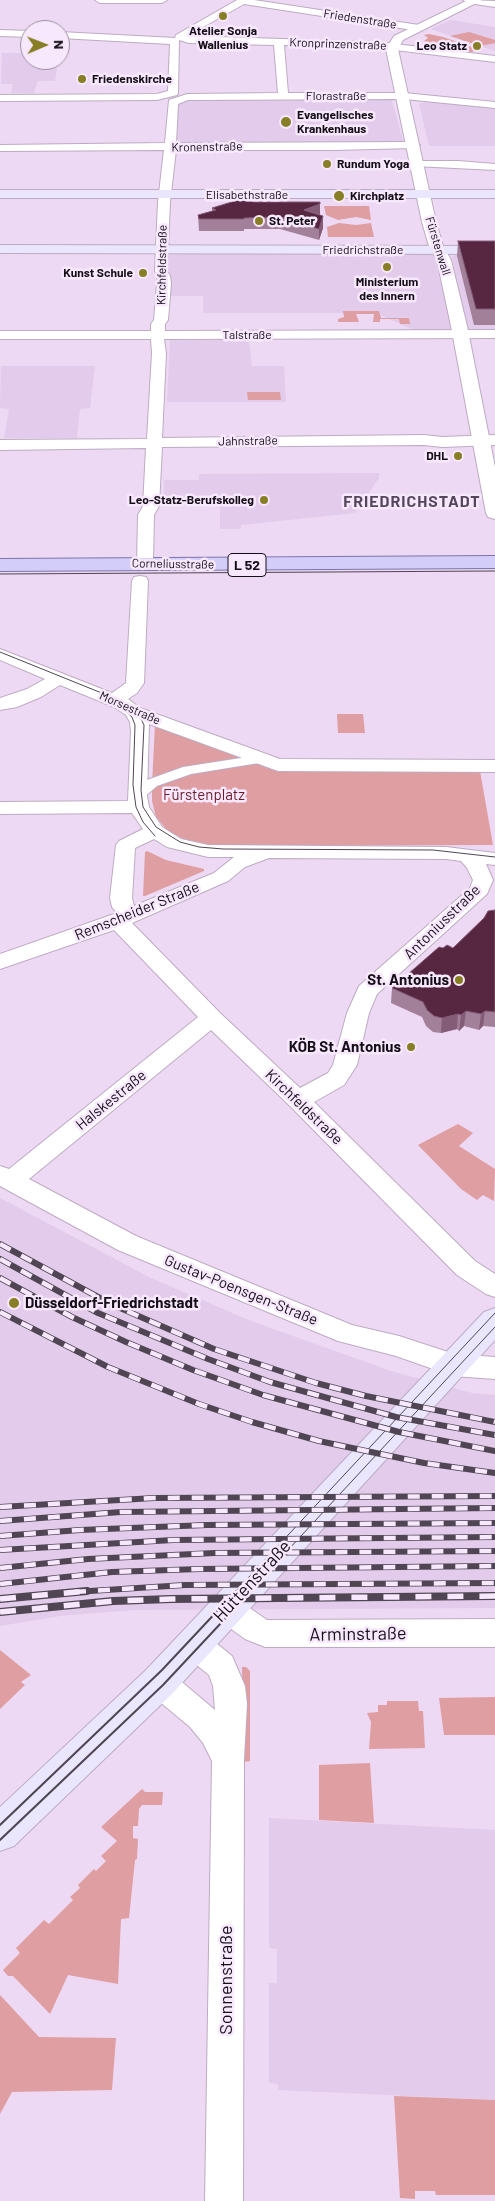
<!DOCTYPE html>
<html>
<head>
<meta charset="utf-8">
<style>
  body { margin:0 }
  #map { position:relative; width:495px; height:2201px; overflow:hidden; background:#edd9f3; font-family:Barlow,sans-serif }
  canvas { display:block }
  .north { position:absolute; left:20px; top:20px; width:50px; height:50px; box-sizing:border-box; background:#f8e8fd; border:1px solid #9d91a1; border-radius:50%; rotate:89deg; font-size:14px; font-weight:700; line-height:20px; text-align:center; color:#140e16 }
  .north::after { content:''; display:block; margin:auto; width:18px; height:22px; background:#877e25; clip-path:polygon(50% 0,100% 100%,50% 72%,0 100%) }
</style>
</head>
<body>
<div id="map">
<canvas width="495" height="2201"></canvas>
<div class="north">N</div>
</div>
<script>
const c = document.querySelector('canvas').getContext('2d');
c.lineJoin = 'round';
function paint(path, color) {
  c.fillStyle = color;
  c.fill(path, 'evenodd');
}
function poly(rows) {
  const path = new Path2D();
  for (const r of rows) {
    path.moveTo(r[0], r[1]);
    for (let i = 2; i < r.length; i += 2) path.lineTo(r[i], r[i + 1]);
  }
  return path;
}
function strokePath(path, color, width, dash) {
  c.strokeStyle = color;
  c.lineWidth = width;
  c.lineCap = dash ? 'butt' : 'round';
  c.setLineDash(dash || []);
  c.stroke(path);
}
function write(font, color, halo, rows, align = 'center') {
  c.font = font + ' Barlow,sans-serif';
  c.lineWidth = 5;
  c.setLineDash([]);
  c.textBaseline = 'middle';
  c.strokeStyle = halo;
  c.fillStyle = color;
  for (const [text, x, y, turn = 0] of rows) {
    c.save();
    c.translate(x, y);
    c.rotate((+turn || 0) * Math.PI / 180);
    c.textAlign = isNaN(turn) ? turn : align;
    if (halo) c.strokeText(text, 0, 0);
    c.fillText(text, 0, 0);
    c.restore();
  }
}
const built = poly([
  [451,20,495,27,495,51,431,29],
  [2,53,30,53,30,60,51,60,48,67,57,68,55,81,38,81,34,93,11,93,13,84,1,84],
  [391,97,404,144,172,143,177,101,184,99],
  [426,102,495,108,495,146,429,146,419,104],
  [171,252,428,252,434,254,452,330,420,333,376,313,203,313,203,296,165,296,167,254],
  [461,253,495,253,495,331,466,329,452,256],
  [170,340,249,340,252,366,284,366,286,402,167,402],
  [1,366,95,366,90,408,80,409,77,438,4,438,9,409,0,408],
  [379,473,379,478,355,513,241,525,241,529,220,529,220,501,163,502,164,480,199,480,199,474],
  [0,1198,151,1278,251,1321,391,1371,472,1393,495,1395,495,1608,135,1610,60,1616,0,1626],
  [269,1818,495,1830,495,2100,278,2090,278,2084,269,2083,269,1983,277,1983,277,1949,269,1948]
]);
const green = poly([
  [469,32,495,40,495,43,480,46,450,36],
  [429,34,443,37,478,49,472,52,431,48,432,45,424,41,428,38,424,35],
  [324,206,369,206,371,220,356,217,338,220,326,215],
  [339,223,356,225,371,223,374,237,328,237,327,227],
  [343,311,379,311,381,318,409,318,410,324,400,324,399,319,380,319,380,322,373,322,374,314,356,314,359,322,338,322,338,319,344,317],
  [247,392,280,392,281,400,248,400],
  [337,714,363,714,365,733,338,733],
  [155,724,281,772,480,771,493,845,228,846,207,845,185,840,167,830,156,817,152,801,152,785],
  [147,851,166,860,204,869,204,871,145,896,143,896,145,852],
  [458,1124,473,1133,459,1146,495,1169,494,1201,483,1195,477,1200,461,1189,418,1145],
  [0,1650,31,1675,21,1682,25,1685,0,1709],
  [242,1667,246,1667,250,1671,250,1761,244,1762],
  [495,1697,495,1735,444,1735,439,1698],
  [387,1701,418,1701,419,1711,423,1711,425,1748,369,1749,371,1722,367,1713,378,1712,378,1705,387,1705],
  [370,1763,374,1823,319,1820,319,1765],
  [142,1789,145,1792,163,1792,162,1805,142,1805,139,1809,138,1826,133,1826,133,1838,138,1839,137,1859,135,1860,129,1918,121,1919,118,1984,68,1975,50,2014,13,1976,8,1976,3,1970,20,1953,16,1948,44,1920,49,1924,73,1900,70,1897,80,1888,78,1885,94,1869,96,1871,106,1861,101,1856,117,1841,101,1827],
  [0,1995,39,2037,116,2038,112,2090,12,2092,0,2114],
  [394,2096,495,2100,495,2195,436,2195,435,2191,415,2191,415,2199,400,2198]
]);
const pedestrian = poly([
  [260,755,267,759,265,762,191,774,157,786,142,799,132,799,130,796,147,780,183,767,260,755]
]);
const minor = poly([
  [95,0,167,0,162,3,100,3,95,0],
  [237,0,254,0,419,25,424,28,419,31,244,4,187,36,378,42,495,56,495,62,378,48,284,45,288,93,404,93,495,102,495,108,404,99,188,100,178,104,176,143,414,142,420,145,414,148,334,150,176,150,170,202,167,271,170,276,171,283,168,320,165,324,165,331,495,330,495,338,164,339,166,353,162,438,424,435,442,437,495,435,495,445,442,447,424,445,162,447,159,506,154,515,153,563,151,567,145,568,139,567,137,563,138,515,143,506,146,448,0,450,0,440,147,439,152,353,151,339,0,339,0,331,151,331,151,324,154,320,157,283,158,276,155,271,158,202,164,150,0,151,0,145,165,143,169,100,187,94,278,93,274,45,189,43,179,40,178,93,177,95,157,100,0,101,0,95,157,94,168,91,170,44,60,38,60,32,175,38,176,35,237,0],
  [463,0,495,1,495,7,468,3,463,0],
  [0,30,30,31,30,37,0,36,0,30],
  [418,161,458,161,495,164,495,170,414,166,412,164,414,162,418,161],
  [140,576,146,577,148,581,144,683,137,693,128,699,140,708,280,759,495,760,495,772,278,771,149,724,147,796,149,807,162,827,181,839,208,845,446,847,495,853,495,865,486,864,493,880,487,894,377,994,369,1013,357,1065,344,1085,314,1102,475,1261,495,1274,495,1297,486,1294,457,1275,290,1106,211,1030,29,1179,136,1236,352,1325,399,1336,454,1354,495,1357,495,1379,453,1376,396,1356,338,1341,118,1250,0,1186,0,1166,9,1169,198,1017,114,930,0,969,0,954,117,913,112,907,110,898,116,845,119,841,143,829,132,813,0,814,0,802,128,801,131,731,130,722,126,715,114,707,60,685,41,697,17,707,0,710,0,698,27,689,45,679,0,660,0,649,112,693,126,683,132,581,134,577,140,576],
  [154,839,167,847,208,857,234,857,214,873,134,906,132,898,135,848,154,839],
  [269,858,446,859,461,861,467,868,473,880,470,888,359,986,347,1013,333,1065,328,1073,300,1088,220,1013,132,923,228,881,245,867,269,858],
  [227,1596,238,1600,267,1620,495,1619,495,1647,265,1647,245,1639,216,1618,212,1609,216,1600,227,1596],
  [194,1630,205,1634,232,1656,245,1686,247,1704,244,1759,243,2201,205,2201,212,1761,203,1743,190,1727,148,1692,143,1682,148,1672,159,1668,170,1672,215,1710,213,1686,209,1675,183,1654,179,1644,183,1634,194,1630]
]);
const tertiary = poly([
  [468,0,482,0,403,40,398,49,436,222,443,246,451,260,467,326,495,467,495,519,488,517,486,513,451,326,437,260,429,246,422,222,386,49,394,36,468,0]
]);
const secondary = poly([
  [0,190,495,190,495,198,0,198,0,190],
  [0,245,495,246,495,254,0,253,0,245],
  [495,1308,495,1340,172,1694,14,1846,0,1851,0,1807,146,1670,484,1312,495,1308]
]);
const primary = poly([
  [495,556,495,568,0,571,0,559,495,556]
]);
const tramFar1 = poly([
  [0,574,495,571],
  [0,652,119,700,137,711,144,725,141,790,143,807,156,827,180,842,199,847,223,849,433,850,495,857],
  [120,706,132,717,135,725,133,785,136,807,143,822,155,836],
  [235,1592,495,1313],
  [249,1592,495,1327]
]);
const tram = poly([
  [0,1825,162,1670,236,1591],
  [0,1840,163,1685,251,1591]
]);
const railFar1 = poly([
  [0,1244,111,1304,214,1349,316,1383,366,1396,495,1422],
  [0,1259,98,1313,208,1359,270,1382,396,1417,495,1435],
  [0,1278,72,1317,126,1342,193,1370,263,1395,399,1432,495,1451],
  [0,1312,108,1367,199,1404,252,1422,319,1441,371,1452,424,1463,495,1473],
  [0,1507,154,1498,495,1496],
  [0,1521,121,1512,495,1508],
  [0,1536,80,1530,207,1525,495,1523],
  [0,1550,173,1540,495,1537],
  [0,1568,88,1559,215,1553,495,1551],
  [0,1584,112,1572,200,1569,495,1566],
  [74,1592,185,1585,495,1583]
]);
const rail = poly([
  [0,1599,87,1591],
  [0,1612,113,1601,171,1599,495,1596]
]);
const wall = poly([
  [254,202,320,215,323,228,319,240,280,229,244,229,244,231,199,231,198,215,212,211,212,208],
  [458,241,495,241,495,325,474,325,457,256],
  [495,910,495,1027,483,1026,479,1030,464,1026,459,1031,457,1029,441,1033,433,1032,426,1026,422,1017,391,1003,392,988,443,948,453,948]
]);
const shadedWall = poly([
  [320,204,320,215,304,210],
  [323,216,323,228,319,240,319,229],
  [466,1011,464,1026,459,1031,461,1015],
  [485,1011,483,1026,479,1030,481,1014],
  [458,1014,457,1029,441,1033,442,1018]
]);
const building = poly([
  [238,200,247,200,254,202,320,202,320,204,304,210,323,216,319,229,280,217,244,218,244,219,199,219,198,215,216,210,212,208,238,200],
  [458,241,495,241,495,309,476,309,458,241],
  [495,910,495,1012,485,1011,481,1014,466,1011,461,1015,458,1014,442,1018,434,1016,427,1010,423,1002,392,988,439,947,443,948,447,945,453,948,484,918,488,911,495,910]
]);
const markers = [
  [223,16,5,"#877e25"],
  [477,46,5,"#877e25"],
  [82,79,5,"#877e25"],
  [286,122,6,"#877e25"],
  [327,164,5,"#877e25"],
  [339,196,6,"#877e25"],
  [259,221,5,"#877e25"],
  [387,267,5,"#877e25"],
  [143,273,5,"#877e25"],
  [458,456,5,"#877e25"],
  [264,500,5,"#877e25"],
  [459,980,5,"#877e25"],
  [411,1047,5,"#877e25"],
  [14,1303,6,"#877e25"]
];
const farStreetnames = [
  ["Friedenstraße",360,19,9],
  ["Kronprinzenstraße",338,44,2],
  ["Florastraße",336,96],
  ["Kronenstraße",207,147,-1],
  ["Elisabethstraße",247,195],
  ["Fürstenwall",438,246,73],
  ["Friedrichstraße",363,250],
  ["Kirchfeldstraße",162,265,-89],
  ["Talstraße",247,335],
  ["Jahnstraße",248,441,-1],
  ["Corneliusstraße",173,564,1],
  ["Morsestraße",130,708,24]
];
const farPoinames = [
  ["Atelier Sonja",223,31,"center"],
  ["Wallenius",223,45,"center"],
  ["Leo Statz",467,46,"right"],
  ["Friedenskirche",92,79],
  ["Evangelisches",297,115],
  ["Krankenhaus",297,129],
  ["Rundum Yoga",337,164],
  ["Kirchplatz",350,196],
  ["St. Peter",269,221],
  ["Kunst Schule",133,273,"right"],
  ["Ministerium",387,282,"center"],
  ["des Innern",387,296,"center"],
  ["DHL",448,456,"right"],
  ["Leo-Statz-Berufskolleg",254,500,"right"]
];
const shields = [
  [247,565,38]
];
const shieldNames = [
  ["L 52",247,565]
];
const parkNames = [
  ["Fürstenplatz",204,795]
];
const streetNames = [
  ["Remscheider Straße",137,911,-22],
  ["Antoniusstraße",442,922,-44],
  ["Halskestraße",111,1100,-39],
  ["Kirchfeldstraße",304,1107,44],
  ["Gustav-Poensgen-Straße",241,1290,22]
];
const poiNames = [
  ["St. Antonius",449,980],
  ["KÖB St. Antonius",401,1047],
  ["Düsseldorf-Friedrichstadt",25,1303,"left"]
];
const farDistrictnames = [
  ["FRIEDRICHSTADT",412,502]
];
const nearStreetnames = [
  ["Hüttenstraße",252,1581,-47],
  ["Arminstraße",358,1634,-1],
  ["Sonnenstraße",226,1980,-90]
];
paint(built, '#e3cbeb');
paint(green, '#df9ea1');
strokePath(pedestrian, '#beabc3', 2);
strokePath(minor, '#beabc3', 2);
strokePath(tertiary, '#beabc3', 2);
strokePath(secondary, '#beabc3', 2);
strokePath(primary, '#7d75a8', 2);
paint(pedestrian, '#fff');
paint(minor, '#fff');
paint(tertiary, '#fff');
paint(secondary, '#e9e6fd');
paint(primary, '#d3cdfa');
strokePath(tramFar1, '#504653', 1);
strokePath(tram, '#504653', 2);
strokePath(railFar1, '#504653', 6);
strokePath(rail, '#504653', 8);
strokePath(railFar1, '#f8e8fd', 4.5, [12]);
strokePath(rail, '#f8e8fd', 5.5, [16]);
paint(wall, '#a2809a');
paint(shadedWall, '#845c77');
paint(building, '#572742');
strokePath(building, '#845c77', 1);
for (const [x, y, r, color] of markers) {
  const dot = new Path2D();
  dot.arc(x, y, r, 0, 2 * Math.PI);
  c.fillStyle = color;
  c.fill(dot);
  strokePath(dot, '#f8e8fd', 2);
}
write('12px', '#140e16', '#f8e8fd', farStreetnames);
write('bold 12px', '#140e16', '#f8e8fd', farPoinames, 'left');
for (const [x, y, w] of shields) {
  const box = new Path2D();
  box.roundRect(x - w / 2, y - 11.5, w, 23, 4);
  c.fillStyle = '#f8e8fd';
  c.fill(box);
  strokePath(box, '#140e16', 1);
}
write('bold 14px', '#140e16', null, shieldNames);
write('15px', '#6a1c28', '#f8e8fd', parkNames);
write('15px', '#140e16', '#f8e8fd', streetNames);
write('bold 15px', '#140e16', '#f8e8fd', poiNames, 'right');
c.letterSpacing = '1px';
write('bold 16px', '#56465b', '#f8e8fd', farDistrictnames);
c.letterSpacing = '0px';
write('18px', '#140e16', '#f8e8fd', nearStreetnames);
</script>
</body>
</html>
